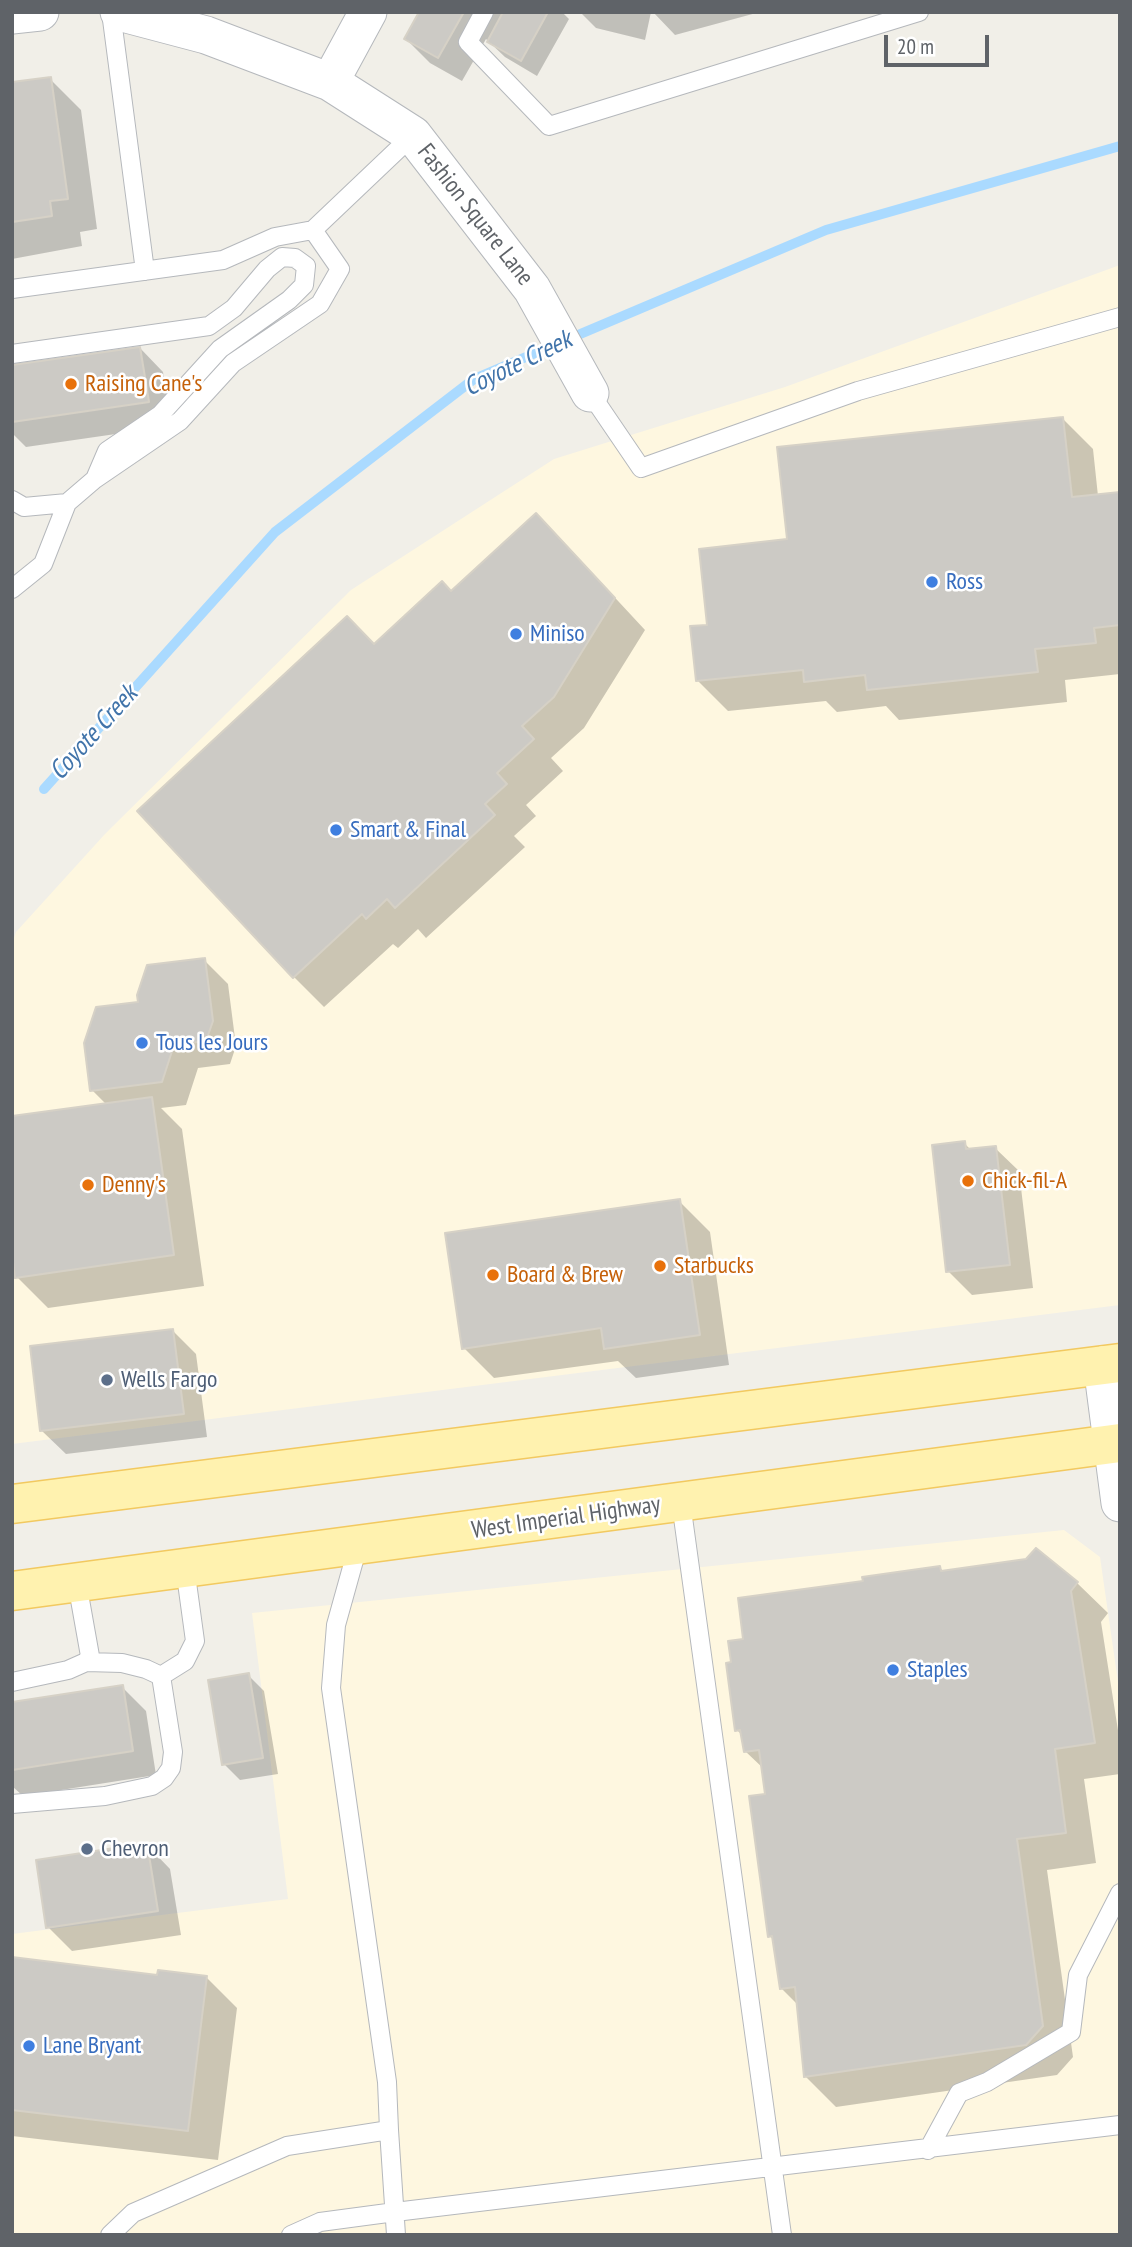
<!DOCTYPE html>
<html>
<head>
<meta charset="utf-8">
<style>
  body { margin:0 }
  #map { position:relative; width:1132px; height:2247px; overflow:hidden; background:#f1efe8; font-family:"PT Sans Narrow",sans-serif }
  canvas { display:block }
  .frame { position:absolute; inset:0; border:14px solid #5f6368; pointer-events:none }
  .scale { position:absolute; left:884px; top:35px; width:105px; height:32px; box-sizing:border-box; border:4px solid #5f6368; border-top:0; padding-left:9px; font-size:21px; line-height:24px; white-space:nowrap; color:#5f6368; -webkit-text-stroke:5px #fff; paint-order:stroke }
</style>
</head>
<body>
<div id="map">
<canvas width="1132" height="2247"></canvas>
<div class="frame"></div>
<div class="scale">20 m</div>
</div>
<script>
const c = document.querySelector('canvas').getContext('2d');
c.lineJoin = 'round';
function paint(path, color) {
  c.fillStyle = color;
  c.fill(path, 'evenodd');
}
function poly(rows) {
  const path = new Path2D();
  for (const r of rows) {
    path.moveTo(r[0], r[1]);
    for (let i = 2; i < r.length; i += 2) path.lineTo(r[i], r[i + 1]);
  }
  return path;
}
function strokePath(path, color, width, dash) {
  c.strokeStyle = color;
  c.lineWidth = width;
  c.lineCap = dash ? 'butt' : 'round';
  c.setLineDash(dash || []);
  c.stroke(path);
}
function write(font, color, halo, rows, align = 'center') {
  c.font = font + ' "PT Sans Narrow",sans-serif';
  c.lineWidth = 5;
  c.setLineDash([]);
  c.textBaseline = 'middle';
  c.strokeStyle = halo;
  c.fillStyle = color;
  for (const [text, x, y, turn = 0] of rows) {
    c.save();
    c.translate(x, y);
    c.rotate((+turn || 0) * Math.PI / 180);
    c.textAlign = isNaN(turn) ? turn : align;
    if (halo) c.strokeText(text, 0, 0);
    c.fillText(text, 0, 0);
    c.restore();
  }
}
const commercial = poly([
  [1120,265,1120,1305,12,1444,12,944,16,932,105,834,351,590,554,459,785,387],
  [1064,1530,1100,1557,1120,1696,1120,2235,12,2235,12,1934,288,1899,252,1613]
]);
const shadow = poly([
  [421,12,562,12,569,19,537,76,505,57,486,39,462,81,430,63,406,39],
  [580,12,651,12,645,40,596,28],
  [653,12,760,12,675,35],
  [50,79,81,110,97,229,80,232,82,246,12,259,12,84],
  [140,348,163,372,171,426,26,447,12,433,12,367],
  [1063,419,1093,449,1098,496,1120,494,1120,674,1065,680,1067,702,899,720,886,706,837,712,826,701,728,711,697,680,709,626,789,541],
  [567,546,645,630,584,728,551,758,563,771,526,805,536,816,514,836,525,847,426,938,418,929,398,948,393,944,324,1007,294,977,375,646,452,593],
  [204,960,228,984,236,1046,230,1064,198,1068,186,1105,161,1108,182,1129,204,1286,48,1308,17,1277,107,1105,92,1090,140,1003],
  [964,1143,971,1150,995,1148,1019,1171,1033,1288,972,1295,948,1271],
  [679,1201,710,1232,729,1365,636,1378,618,1361,494,1378,464,1348],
  [173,1331,196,1354,207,1437,66,1454,42,1431],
  [940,1568,944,1572,1077,1583,1108,1613,1101,1622,1120,1743,1120,1774,1084,1779,1096,1863,1047,1870,1073,2057,1057,2075,836,2107,806,2077,798,2005,781,1988,775,1941,770,1936,764,1769,745,1751,743,1736,737,1730,733,1663,745,1640,865,1583],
  [248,1675,264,1691,278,1774,240,1780,224,1764],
  [122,1687,146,1711,156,1775,23,1796,12,1786,12,1704],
  [147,1845,170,1869,181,1935,72,1951,48,1927],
  [12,1959,159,1977,206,1977,237,2008,218,2160,12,2136]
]);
const stream = poly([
  [44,789,275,532,474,379,826,230,1120,146]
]);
const building = poly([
  [419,12,464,12,438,58,404,39,419,12],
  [503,12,548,12,521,61,487,42,503,12],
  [51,77,68,199,50,201,52,216,12,222,12,82,51,77],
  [140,347,149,402,12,422,12,365,140,347],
  [1063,417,1072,497,1120,492,1120,625,1094,628,1096,643,1035,649,1038,672,867,690,865,675,804,682,803,670,696,681,690,626,707,625,699,549,787,539,777,447,1063,417],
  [536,513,615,598,554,697,522,726,534,739,497,773,507,784,485,804,495,815,395,908,387,899,366,919,362,914,293,978,137,811,347,616,374,644,442,581,451,591,536,513],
  [205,958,213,1021,206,1041,174,1045,162,1082,90,1091,84,1043,96,1007,138,1002,137,995,147,965,205,958],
  [152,1097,174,1255,15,1278,12,1254,12,1116,152,1097],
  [965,1141,966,1149,996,1146,1010,1265,946,1272,932,1145,965,1141],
  [680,1199,700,1335,604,1349,601,1328,462,1349,445,1233,680,1199],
  [173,1329,184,1414,40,1431,30,1346,173,1329],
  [1036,1548,1078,1582,1071,1591,1095,1743,1055,1749,1066,1833,1017,1839,1043,2026,1026,2045,804,2077,795,1987,780,1989,772,1936,768,1937,749,1796,765,1794,759,1750,744,1752,740,1730,735,1731,726,1663,731,1662,728,1641,743,1639,738,1598,863,1581,862,1577,940,1566,941,1571,1026,1559,1036,1548],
  [249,1673,263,1758,222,1765,208,1680,249,1673],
  [123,1685,133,1751,12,1770,12,1702,123,1685],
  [147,1843,158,1911,46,1928,36,1860,147,1843],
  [12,1957,157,1975,158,1970,207,1976,188,2131,12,2110,12,1957]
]);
const lane = poly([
  [111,12,145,271],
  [484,12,468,42,549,126,919,12],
  [12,289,223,260,275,237,313,230,413,135],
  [12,354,209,326,234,308,267,269,282,257,295,258,306,266,304,285,289,300,220,349,160,415,107,451,95,479],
  [590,393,641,468,858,391,1120,317],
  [12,500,24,507,67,503,95,479,180,421,233,363,320,304,340,269,313,230],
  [12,589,43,564,67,503],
  [681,1503,782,2235],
  [77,1583,90,1656,86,1662],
  [161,1676,185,1661,195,1641,185,1568],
  [12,1682,68,1670,86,1662,122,1663,146,1669,161,1676,173,1752,171,1768,164,1778,152,1786,105,1796,12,1804],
  [389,2130,396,2235],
  [928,2150,959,2093,987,2082,1071,2032,1078,1975,1120,1893],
  [110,2235,133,2213,287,2146,389,2130,387,2082,331,1688,336,1625,358,1546],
  [291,2235,320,2222,395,2212,1120,2125]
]);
const street = poly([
  [119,12,206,35,330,82,413,135,532,289,590,393],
  [12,15,40,12],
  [330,82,368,12],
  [1102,1365,1120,1503]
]);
const primary = poly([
  [12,1504,1120,1363],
  [12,1591,1120,1443]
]);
const markers = [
  [71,384,7,"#e8710a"],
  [932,582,7,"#3f7fe0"],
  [516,634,7,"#3f7fe0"],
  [336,830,7,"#3f7fe0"],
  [142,1043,7,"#3f7fe0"],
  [968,1181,7,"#e8710a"],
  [88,1185,7,"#e8710a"],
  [660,1266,7,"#e8710a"],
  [493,1275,7,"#e8710a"],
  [107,1380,7,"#5c6f8a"],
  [893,1670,7,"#3f7fe0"],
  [87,1849,7,"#5c6f8a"],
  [29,2046,7,"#3f7fe0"]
];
const streetNames = [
  ["Fashion Square Lane",475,215,52],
  ["West Imperial Highway",566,1518,-8]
];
const foodNames = [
  ["Raising Cane's",85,384],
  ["Chick-fil-A",982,1181],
  ["Denny's",102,1185],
  ["Starbucks",674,1266],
  ["Board & Brew",507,1275]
];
const shopNames = [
  ["Ross",946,582],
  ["Miniso",530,634],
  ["Smart & Final",350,830],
  ["Tous les Jours",156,1043],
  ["Staples",907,1670],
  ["Lane Bryant",43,2046]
];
const serviceNames = [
  ["Wells Fargo",121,1380],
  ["Chevron",101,1849]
];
const waterNames = [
  ["Coyote Creek",518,364,-26],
  ["Coyote Creek",94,733,-48]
];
paint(commercial, '#fef7e0');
paint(shadow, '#0003');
strokePath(stream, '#aadaff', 10);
paint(building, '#cccac5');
strokePath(building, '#d6d1c6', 2);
strokePath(lane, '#b5b8bc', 20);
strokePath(street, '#b5b8bc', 39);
strokePath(primary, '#f2c960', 41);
strokePath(lane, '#fff', 18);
strokePath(street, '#fff', 37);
strokePath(primary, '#fff2af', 38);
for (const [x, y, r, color] of markers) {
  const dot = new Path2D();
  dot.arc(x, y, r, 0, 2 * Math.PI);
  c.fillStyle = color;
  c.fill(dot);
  strokePath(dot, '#fff', 2.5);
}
write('24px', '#5f6368', '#fff', streetNames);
write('24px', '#c56008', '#fff', foodNames, 'left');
write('24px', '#366cbe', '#fff', shopNames, 'left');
write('24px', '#4e5e75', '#fff', serviceNames, 'left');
write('italic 26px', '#4174aa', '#fff', waterNames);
</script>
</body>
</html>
